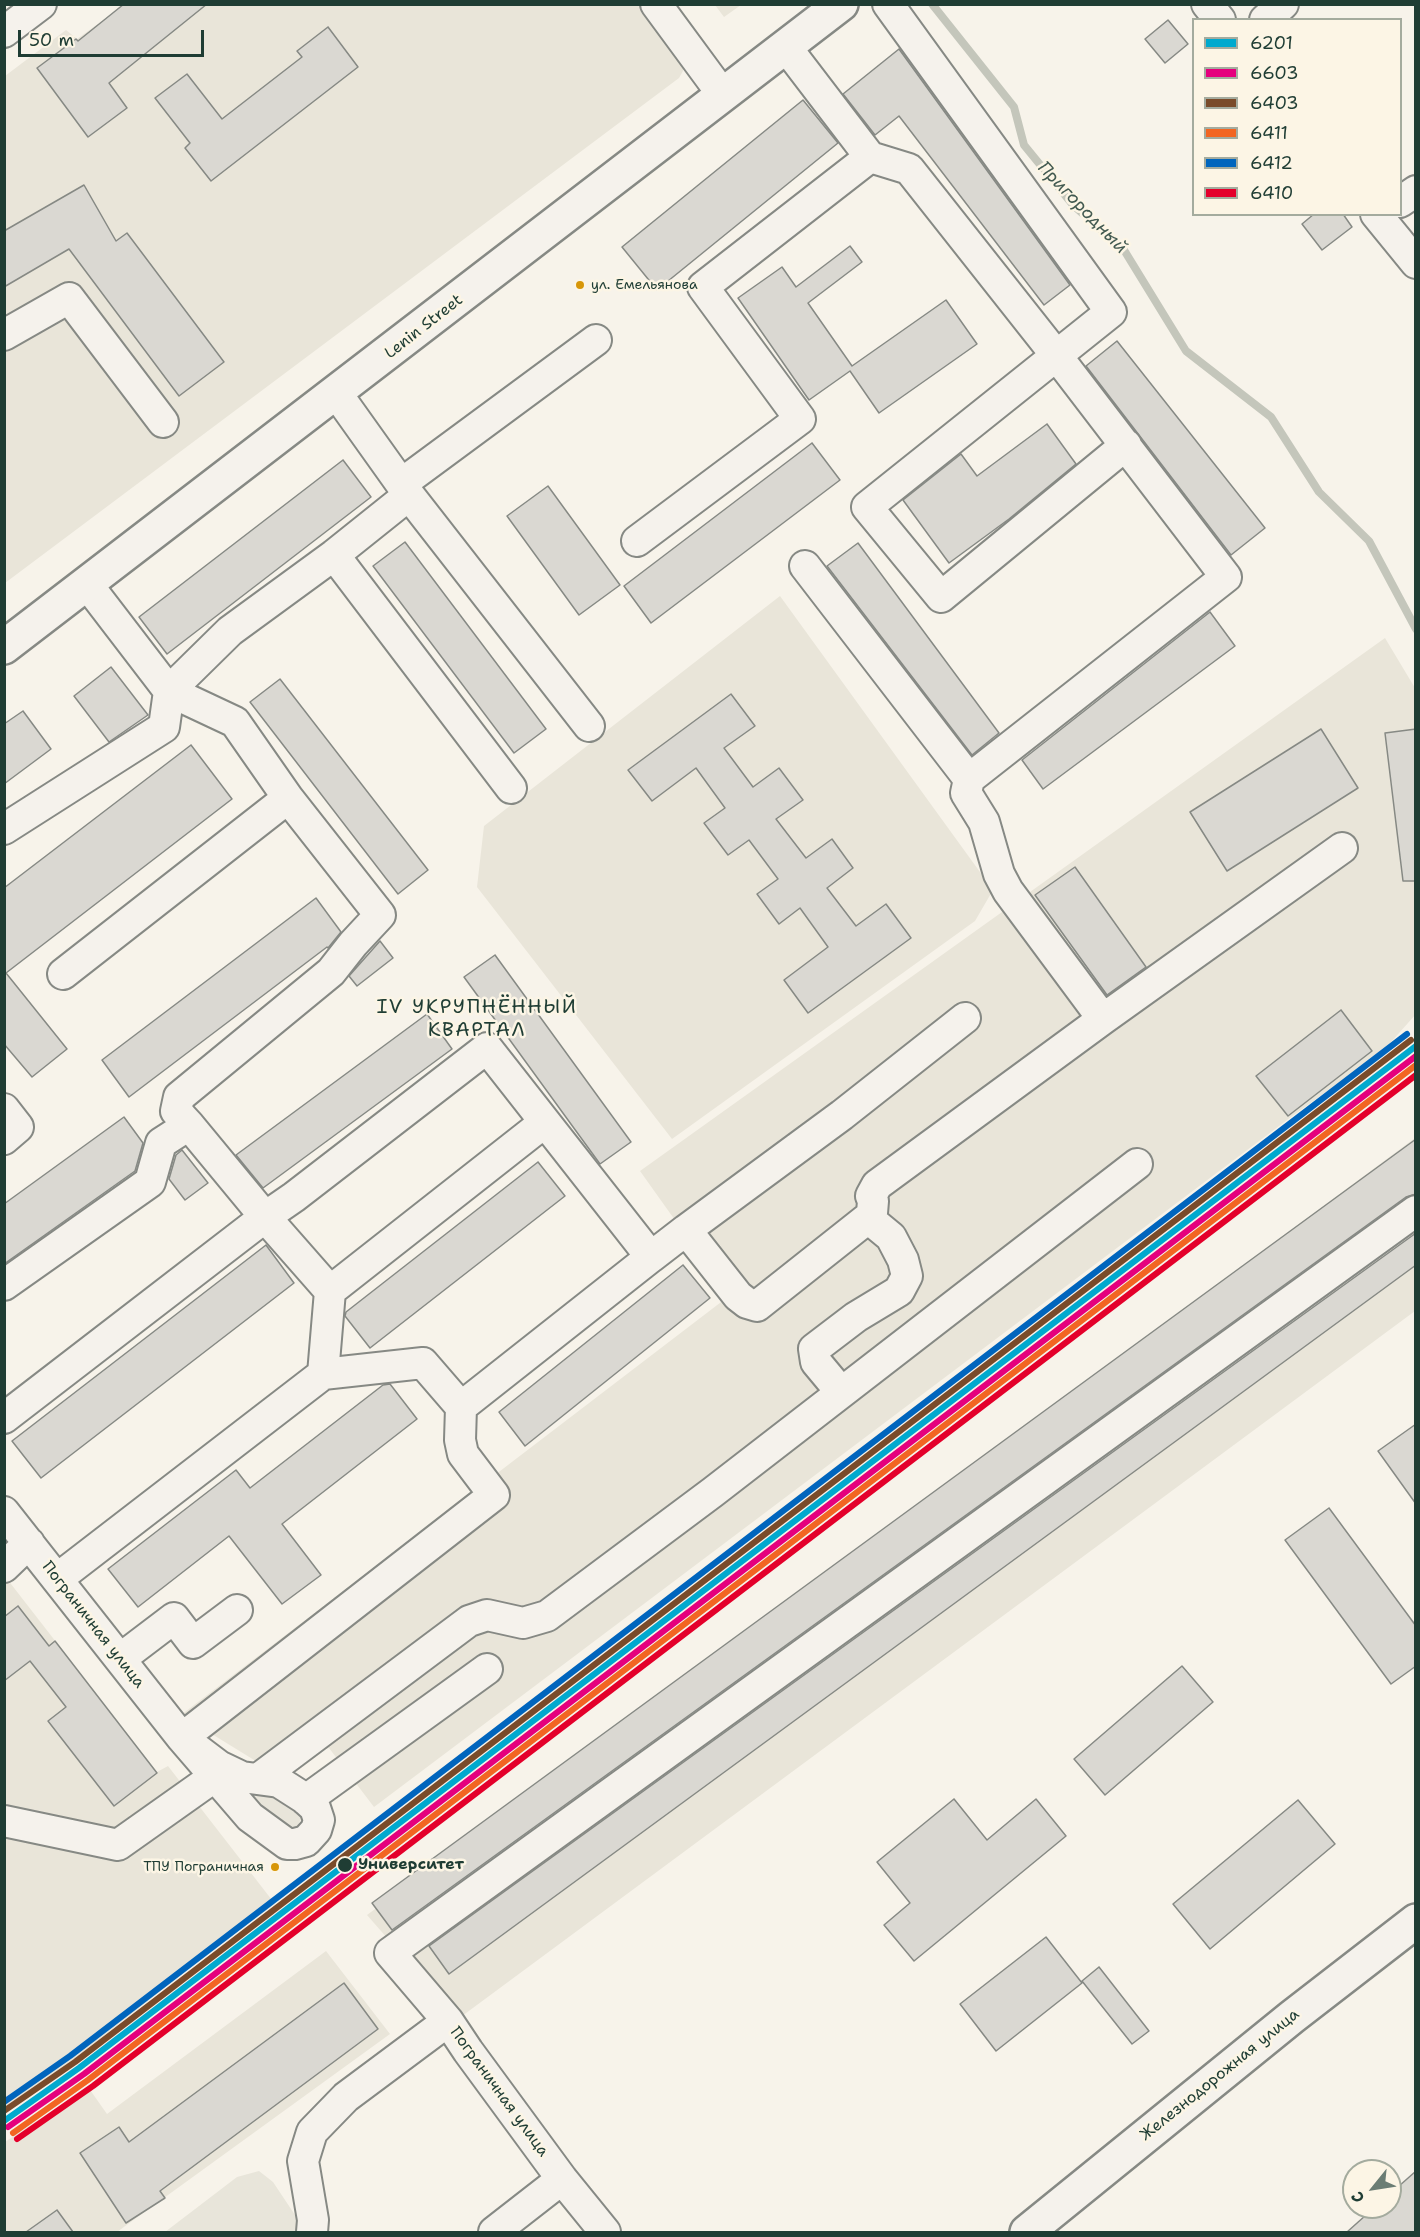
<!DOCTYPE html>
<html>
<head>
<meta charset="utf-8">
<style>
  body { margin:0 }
  #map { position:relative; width:1420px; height:2237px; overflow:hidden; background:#f7f3ea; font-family:"Shantell Sans",sans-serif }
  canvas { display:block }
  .frame { position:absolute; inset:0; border:6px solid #1f3d34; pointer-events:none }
  .legend { position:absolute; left:1192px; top:18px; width:210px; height:198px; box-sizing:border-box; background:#fcf5e5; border:2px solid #a4ab9e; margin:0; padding:8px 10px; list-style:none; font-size:18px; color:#1f3d34 }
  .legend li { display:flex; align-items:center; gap:12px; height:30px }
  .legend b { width:30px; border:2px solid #a4ab9e }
  .north { position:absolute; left:1342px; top:2159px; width:60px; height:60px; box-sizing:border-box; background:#fcf5e5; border:2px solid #a4ab9e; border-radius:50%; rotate:240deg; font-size:16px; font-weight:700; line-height:24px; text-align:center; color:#1f3d34 }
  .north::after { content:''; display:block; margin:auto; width:21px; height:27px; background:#6b7d74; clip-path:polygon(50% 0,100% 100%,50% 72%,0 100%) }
  .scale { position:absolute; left:18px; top:30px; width:186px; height:27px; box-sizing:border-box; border:3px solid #1f3d34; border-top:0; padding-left:8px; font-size:18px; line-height:21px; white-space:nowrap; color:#1f3d34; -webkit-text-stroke:4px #fcf5e5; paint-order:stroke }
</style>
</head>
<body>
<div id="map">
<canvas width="1420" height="2237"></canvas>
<div class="frame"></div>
<ul class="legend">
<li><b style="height:8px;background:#00a9ce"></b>6201</li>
<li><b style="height:8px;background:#e5007d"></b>6603</li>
<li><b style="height:8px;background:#7a4b2a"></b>6403</li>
<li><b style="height:8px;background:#f26522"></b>6411</li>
<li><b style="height:8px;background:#0065bd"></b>6412</li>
<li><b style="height:8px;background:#e4002b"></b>6410</li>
</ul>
<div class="north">С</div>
<div class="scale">50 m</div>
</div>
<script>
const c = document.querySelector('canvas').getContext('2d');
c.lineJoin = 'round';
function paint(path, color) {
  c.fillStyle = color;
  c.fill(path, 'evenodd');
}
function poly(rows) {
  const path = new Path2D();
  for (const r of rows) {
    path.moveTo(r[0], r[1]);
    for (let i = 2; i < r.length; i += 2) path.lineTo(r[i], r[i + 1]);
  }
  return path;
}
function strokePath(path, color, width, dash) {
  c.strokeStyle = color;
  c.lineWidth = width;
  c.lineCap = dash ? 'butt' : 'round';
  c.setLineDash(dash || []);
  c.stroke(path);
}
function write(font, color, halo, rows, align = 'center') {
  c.font = font + ' "Shantell Sans",sans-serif';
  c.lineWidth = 5;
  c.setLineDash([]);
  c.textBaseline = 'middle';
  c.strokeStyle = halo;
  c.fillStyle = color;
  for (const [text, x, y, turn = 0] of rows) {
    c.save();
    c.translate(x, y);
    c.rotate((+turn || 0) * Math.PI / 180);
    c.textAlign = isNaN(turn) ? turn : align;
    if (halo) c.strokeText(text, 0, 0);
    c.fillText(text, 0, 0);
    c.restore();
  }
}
const built = poly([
  [124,5,638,5,683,63,683,71,679,78,5,583,5,76,66,30,77,39],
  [715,5,741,5,724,17],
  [780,596,993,890,975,921,672,1139,477,887,484,826],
  [1385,638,1415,688,1416,1014,1383,1051,1291,1117,374,1807,329,1748,259,1763,181,1715,729,1296,640,1171],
  [1415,1138,1415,1311,458,2019,367,1915],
  [4,1575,157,1772,168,1766,275,1904,215,1948,72,2061,5,2107],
  [326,1951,390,2034,117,2232,5,2232,5,2142,88,2087,107,2114]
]);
const green = poly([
  [266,1791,301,1812,302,1818,297,1826,292,1828,285,1827,252,1803,251,1796],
  [259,2171,273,2182,299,2221,302,2232,165,2232,237,2177]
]);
const stream = poly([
  [932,4,1014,107,1024,145,1073,205,1124,250,1186,351,1271,417,1319,492,1369,541,1416,629]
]);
const building = poly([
  [124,4,207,4,109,83,127,108,88,137,37,68,76,39,78,41,124,4],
  [1168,20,1188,44,1165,63,1145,39,1168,20],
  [328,27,358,67,211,181,185,148,190,143,155,98,187,74,222,119,302,57,297,51,328,27],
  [899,49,1070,285,1044,305,899,116,875,135,843,94,899,49],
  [803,100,838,143,657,290,622,247,803,100],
  [84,185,116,241,127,233,224,362,179,396,69,249,4,287,4,231,84,185],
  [1314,214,1343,214,1352,227,1322,250,1302,224,1314,214],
  [850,246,862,262,808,303,852,366,946,300,977,344,879,413,850,371,809,400,738,298,782,267,796,287,850,246],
  [1117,341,1265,528,1231,555,1086,366,1117,341],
  [1047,424,1076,464,1009,519,949,563,903,500,961,454,977,476,1047,424],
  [812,443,840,480,651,623,624,586,812,443],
  [343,460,371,497,167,654,139,617,343,460],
  [548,486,620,585,579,615,507,516,548,486],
  [405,542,546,729,514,753,373,566,405,542],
  [858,543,999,733,972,755,827,566,858,543],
  [1210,612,1235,646,1043,789,1022,760,1210,612],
  [111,667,148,715,109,742,74,696,111,667],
  [280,679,428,870,398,894,250,702,280,679],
  [731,694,755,726,724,748,753,787,779,768,803,800,776,819,806,858,832,839,853,868,827,888,856,926,886,904,911,938,808,1013,784,980,828,947,800,908,779,924,757,894,778,879,749,840,728,855,704,823,725,808,696,768,652,801,628,770,731,694],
  [23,711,51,749,4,784,4,724,23,711],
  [1321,729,1358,788,1227,871,1190,812,1321,729],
  [1416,729,1416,881,1403,881,1385,733,1416,729],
  [191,745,232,799,6,973,67,1049,32,1077,4,1044,4,888,191,745],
  [1075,867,1146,967,1107,995,1035,895,1075,867],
  [316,898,341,932,328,948,327,947,129,1097,102,1060,316,898],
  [380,941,393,958,357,986,349,976,380,941],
  [495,955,631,1142,600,1164,464,977,495,955],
  [1341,1010,1372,1051,1288,1116,1256,1076,1341,1010],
  [427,1014,452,1049,263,1188,236,1155,427,1014],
  [124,1117,143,1143,135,1171,4,1264,4,1204,124,1117],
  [1416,1139,1416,1194,1406,1197,392,1930,372,1903,1416,1139],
  [182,1150,208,1183,185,1200,169,1179,176,1155,182,1150],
  [538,1162,565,1196,370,1348,345,1316,346,1312,538,1162],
  [1416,1233,1416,1265,449,1974,429,1946,1416,1233],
  [266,1245,294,1283,41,1478,12,1441,266,1245],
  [683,1265,710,1298,525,1446,499,1412,683,1265],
  [390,1384,417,1419,282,1524,321,1575,282,1604,229,1536,138,1607,108,1569,236,1470,250,1488,383,1385,390,1384],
  [1416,1424,1416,1504,1378,1451,1416,1424],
  [1329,1508,1416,1626,1416,1666,1391,1684,1285,1540,1329,1508],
  [18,1606,49,1646,55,1641,157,1773,114,1806,48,1721,66,1707,30,1661,4,1681,4,1617,18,1606],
  [1182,1666,1213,1702,1105,1795,1074,1759,1182,1666],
  [954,1799,987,1840,1036,1799,1066,1836,914,1961,884,1925,910,1903,877,1862,954,1799],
  [1298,1800,1335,1844,1210,1949,1173,1904,1298,1800],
  [1046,1937,1082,1983,996,2051,960,2004,1046,1937],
  [1099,1967,1149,2031,1132,2044,1082,1981,1099,1967],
  [344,1983,378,2029,160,2191,165,2198,126,2223,80,2153,119,2127,129,2142,344,1983],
  [1416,2171,1416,2232,1347,2232,1375,2207,1390,2207,1390,2194,1416,2171],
  [57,2210,73,2232,26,2232,57,2210]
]);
const minor = poly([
  [656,4,723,95],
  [888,4,1111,312,867,507,941,597,1126,445],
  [1207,4,1220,20],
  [1265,20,1283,4],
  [4,32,41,4],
  [786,47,870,157,909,169,1056,355,1226,577,969,779,805,566],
  [1400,202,1416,191],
  [1376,214,1416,263],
  [4,335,69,298,163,422],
  [401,484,596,340],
  [409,495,589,726],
  [637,541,800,419,703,287,870,157],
  [334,555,511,788],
  [969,779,966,793,984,822,999,874,1008,891,1103,1019],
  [4,829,164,727,169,691,230,631,334,555,409,495,337,394],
  [63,974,288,798],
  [4,1109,18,1127,4,1139],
  [686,1230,842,1115,965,1018],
  [651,1257,686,1230,738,1296,747,1303,757,1306,868,1218,872,1213,873,1201,871,1196,877,1185,1103,1019,1342,848],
  [4,1285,150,1182,161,1143,189,1125,176,1111,179,1097,331,972,353,944,380,915,288,798,235,722,169,691,87,584],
  [330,1291,545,1122],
  [841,1392,816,1362,814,1349,856,1317,899,1291,907,1276,903,1260,891,1237,868,1218],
  [4,1418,265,1217,330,1291,323,1374],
  [4,1512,182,1738,250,1817,287,1844,295,1844,306,1841,316,1830,319,1820,315,1808,304,1798,279,1782,242,1777,219,1766,182,1738],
  [4,1567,29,1543],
  [57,1579,323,1374,423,1363,461,1407,651,1257,487,1048,294,1197,265,1217,189,1125],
  [120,1659,174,1618,193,1643,237,1610],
  [182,1738,494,1495,463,1454,460,1440,461,1407],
  [258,1779,469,1621,487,1615,523,1623,547,1616,713,1492,1137,1164],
  [306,1800,487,1669],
  [4,1821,118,1845,214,1777],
  [312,2232,313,2220,303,2161,312,2132,346,2097,448,2021],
  [494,2232,562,2179],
  [605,2232,562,2179,468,2051,448,2021,390,1953,1416,1211]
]);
const major = poly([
  [4,647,841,4],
  [1027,2232,1292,2017,1416,1921]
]);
const rail1 = poly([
  [4,2121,79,2068,1416,1046]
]);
const rail2 = poly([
  [8,2127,84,2074,1416,1056]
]);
const rail3 = poly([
  [4,2111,75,2062,1411,1040]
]);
const rail4 = poly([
  [13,2133,88,2080,1416,1065]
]);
const rail5 = poly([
  [4,2102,70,2056,1407,1034]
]);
const rail6 = poly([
  [17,2139,93,2086,1416,1075]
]);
const markers = [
  [580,285,5,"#d79608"],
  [345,1865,8,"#1f3d34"],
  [275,1867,5,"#d79608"]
];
const busNames = [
  ["ул. Емельянова",591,285],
  ["ТПУ Пограничная",264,1867,"right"]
];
const streetNames = [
  ["Lenin Street",424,327,-38],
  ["Пограничная улица",93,1625,52],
  ["Железнодорожная улица",1220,2075,-39],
  ["Пограничная улица",499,2092,54]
];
const stopNames = [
  ["Университет",358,1865]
];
const waterNames = [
  ["Пригородный",1082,208,46]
];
const quarterNames = [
  ["IV УКРУПНЁННЫЙ",477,1008],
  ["КВАРТАЛ",477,1031]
];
paint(built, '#e9e5d9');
paint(green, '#e8e5da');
strokePath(stream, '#c4c6bb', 8);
paint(building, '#dad8d2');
strokePath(building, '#868984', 1.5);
strokePath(minor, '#868984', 34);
strokePath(major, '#868984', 38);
strokePath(minor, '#f5f2ec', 30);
strokePath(major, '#f5f2ec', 33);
strokePath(rail1, '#00a9ce', 6);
strokePath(rail2, '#e5007d', 6);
strokePath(rail3, '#7a4b2a', 6);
strokePath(rail4, '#f26522', 6);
strokePath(rail5, '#0065bd', 6);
strokePath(rail6, '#e4002b', 6);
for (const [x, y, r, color] of markers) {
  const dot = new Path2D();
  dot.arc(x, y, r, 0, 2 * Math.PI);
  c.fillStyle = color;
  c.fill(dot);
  strokePath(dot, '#fcf5e5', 2);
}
write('14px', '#1f3d34', '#fcf5e5', busNames, 'left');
write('16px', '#1f3d34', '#fcf5e5', streetNames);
write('bold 16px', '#1f3d34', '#fcf5e5', stopNames, 'left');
write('italic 18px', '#435a51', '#fcf5e5', waterNames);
c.letterSpacing = '1.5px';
write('20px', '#1f3d34', '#fcf5e5', quarterNames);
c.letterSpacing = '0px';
</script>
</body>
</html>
